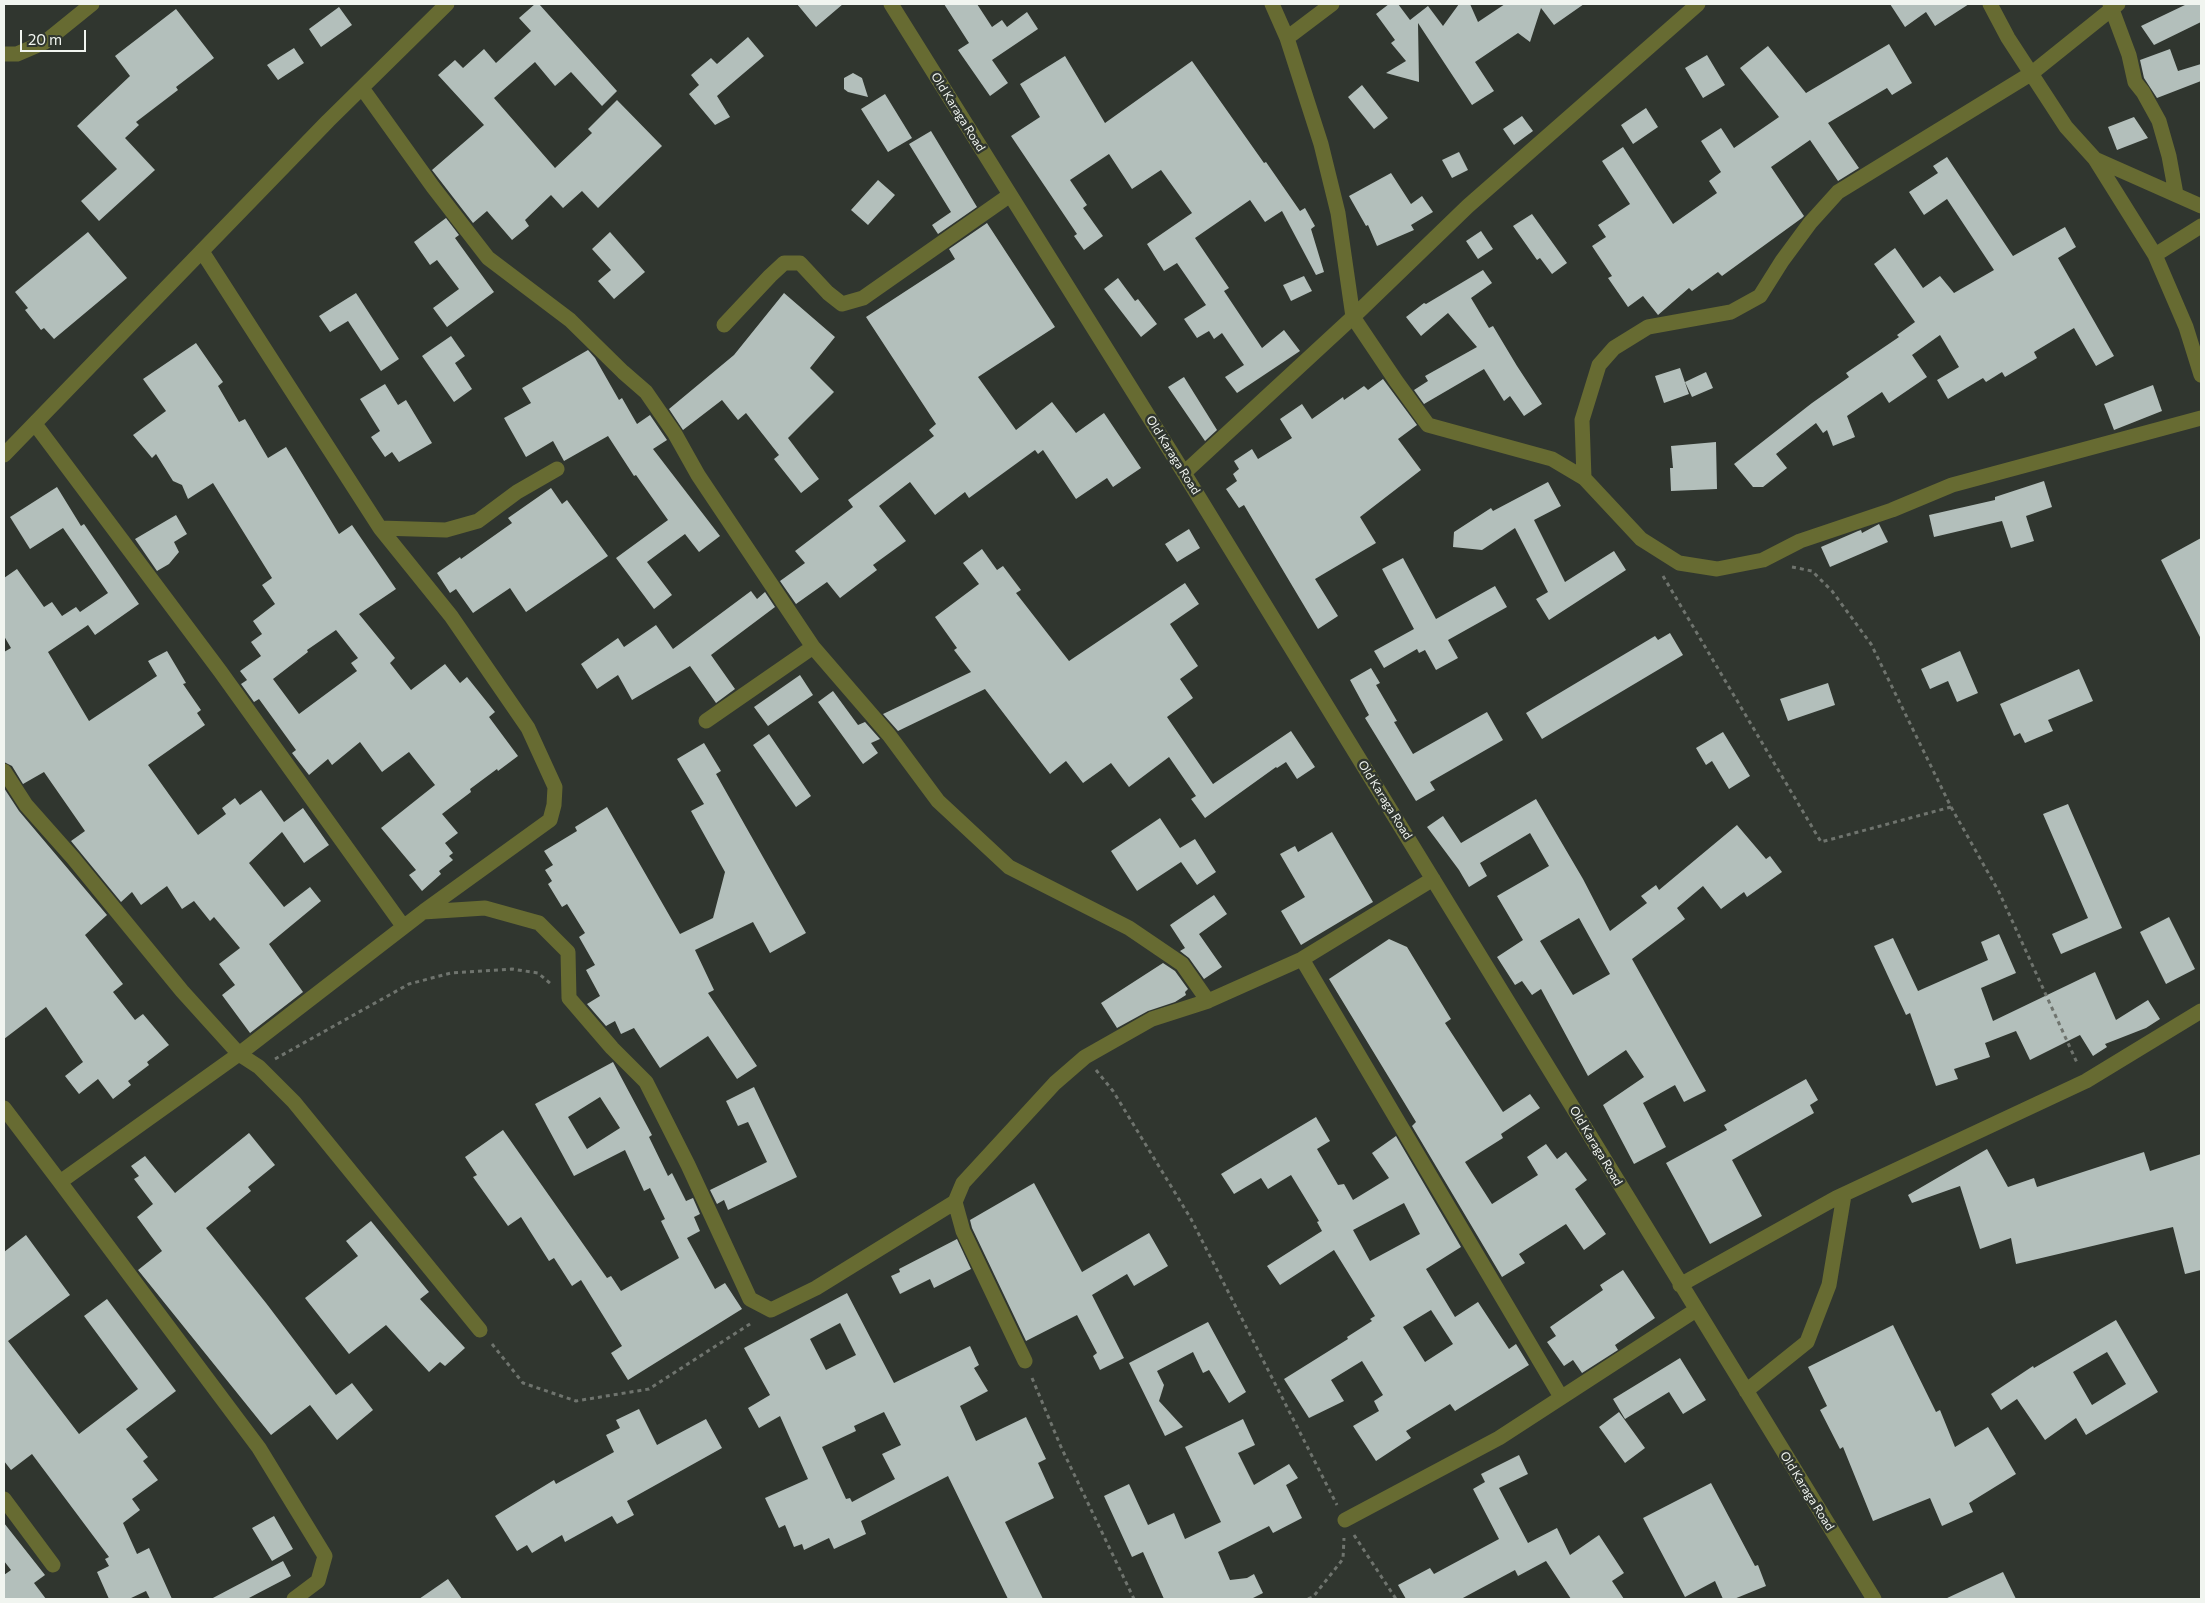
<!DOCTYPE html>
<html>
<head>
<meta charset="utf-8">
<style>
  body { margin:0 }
  #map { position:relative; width:2205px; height:1603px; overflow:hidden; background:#30362f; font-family:Commissioner,sans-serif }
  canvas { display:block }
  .frame { position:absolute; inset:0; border:5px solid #f1f5f0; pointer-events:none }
  .scale { position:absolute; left:20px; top:30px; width:66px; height:22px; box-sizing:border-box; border:2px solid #f1f5f0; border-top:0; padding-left:6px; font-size:15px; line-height:18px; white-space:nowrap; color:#f1f5f0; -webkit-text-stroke:4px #30362f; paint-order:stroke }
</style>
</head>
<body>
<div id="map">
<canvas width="2205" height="1603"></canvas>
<div class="frame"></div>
<div class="scale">20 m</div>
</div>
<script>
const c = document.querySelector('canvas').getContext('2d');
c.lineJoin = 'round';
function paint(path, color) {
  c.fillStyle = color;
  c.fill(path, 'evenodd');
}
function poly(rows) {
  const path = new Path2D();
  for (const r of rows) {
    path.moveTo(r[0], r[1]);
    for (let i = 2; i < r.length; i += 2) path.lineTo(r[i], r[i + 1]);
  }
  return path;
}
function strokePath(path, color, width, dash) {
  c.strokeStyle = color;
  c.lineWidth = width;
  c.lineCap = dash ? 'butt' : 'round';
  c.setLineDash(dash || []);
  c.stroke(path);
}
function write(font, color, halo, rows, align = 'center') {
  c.font = font + ' Commissioner,sans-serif';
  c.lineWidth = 5;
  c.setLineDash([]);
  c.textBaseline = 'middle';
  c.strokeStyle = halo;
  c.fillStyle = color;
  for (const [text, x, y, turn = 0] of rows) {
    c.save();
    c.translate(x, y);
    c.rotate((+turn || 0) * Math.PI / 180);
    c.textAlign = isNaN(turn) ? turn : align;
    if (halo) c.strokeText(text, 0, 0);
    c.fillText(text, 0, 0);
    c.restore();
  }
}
const building = poly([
  [535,4,539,4,617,91,602,106,571,72,555,86,535,62,494,98,555,168,592,133,588,129,617,100,662,146,598,208,582,191,563,208,551,195,525,220,529,226,512,240,487,211,473,223,432,170,484,125,438,75,455,60,463,68,484,49,496,63,531,31,519,18],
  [797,4,843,4,816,27],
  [944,4,977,4,992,27,1002,20,1007,27,1027,12,1038,29,992,60,1008,83,990,96,958,50,969,43],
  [1389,4,1398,4,1410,20,1428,6,1443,26,1459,4,1470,4,1478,22,1505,4,1584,4,1554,25,1541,8,1530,42,1518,33,1475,62,1494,91,1472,105,1418,23,1419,82,1386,73,1406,61,1391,43,1395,40,1376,14],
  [1890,4,1969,4,1935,26,1926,12,1905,27],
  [2187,4,2201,4,2201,22,2154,45,2141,26],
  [339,7,352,25,321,47,309,29],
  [176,9,214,58,176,87,178,90,136,122,139,125,125,138,155,170,99,221,81,201,117,169,77,126,130,76,115,56],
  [748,37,764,56,717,96,730,117,715,125,689,94,699,85,691,75,711,58,717,64],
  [1889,44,1912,83,1892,95,1887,88,1828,123,1859,168,1838,181,1810,140,1771,167,1804,216,1802,218,1722,276,1718,272,1692,291,1689,288,1658,315,1643,296,1628,307,1608,278,1612,276,1592,246,1606,237,1598,225,1630,204,1602,161,1623,147,1673,224,1717,193,1709,181,1721,172,1701,141,1721,128,1734,148,1779,117,1740,68,1768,46,1806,93],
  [294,48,304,63,278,80,267,65],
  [2170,49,2178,71,2201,64,2201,81,2157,98,2144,78,2140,60],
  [1707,55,1725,85,1703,98,1685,68],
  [1065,56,1105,123,1192,61,1264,163,1266,162,1300,211,1305,208,1315,226,1311,229,1324,272,1316,275,1282,211,1265,222,1250,200,1195,238,1229,288,1224,291,1262,348,1284,330,1300,351,1237,393,1225,377,1244,365,1222,333,1214,339,1209,331,1197,338,1184,319,1206,305,1177,263,1164,271,1147,244,1192,213,1161,170,1132,189,1109,154,1070,180,1087,205,1083,208,1103,236,1084,250,1074,236,1077,234,1011,136,1040,117,1020,84],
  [853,73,862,78,868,97,848,92,844,89,844,78],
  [1362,85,1388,118,1374,129,1348,97],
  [885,94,912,138,888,152,861,109],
  [1646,108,1658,127,1633,144,1621,125],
  [1522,116,1533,131,1514,145,1503,129],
  [2134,117,2148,138,2117,150,2108,127],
  [931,131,977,207,938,234,932,225,951,212,909,144],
  [1459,152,1468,170,1452,178,1442,160],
  [1947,157,2013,256,2065,227,2076,247,2058,258,2114,356,2096,366,2074,328,2034,352,2037,358,2005,377,2002,372,1986,382,1983,378,1948,399,1937,380,1959,367,1940,335,1912,355,1927,377,1889,403,1882,392,1847,416,1855,437,1833,446,1827,430,1823,433,1816,423,1776,454,1787,468,1763,487,1753,487,1734,464,1812,403,1849,377,1846,373,1899,337,1897,335,1915,322,1874,264,1895,248,1923,288,1940,276,1954,293,1994,270,1947,199,1924,215,1909,192,1938,173,1933,166],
  [1391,173,1411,204,1422,196,1433,212,1411,225,1414,230,1377,246,1368,225,1366,226,1349,196],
  [878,180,895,195,868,225,851,210],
  [1532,214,1567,263,1552,274,1540,258,1537,260,1513,226],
  [446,218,459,235,455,238,494,292,447,327,433,308,459,289,437,260,430,265,414,242],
  [987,223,1055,327,978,377,1016,430,1052,402,1076,433,1104,413,1141,468,1113,487,1107,478,1076,499,1043,450,1038,454,1035,450,969,498,965,492,935,515,910,482,879,506,906,541,873,565,877,570,840,598,827,582,796,604,780,581,805,563,795,551,853,507,848,500,934,436,929,430,936,424,866,317,955,259,949,249],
  [1481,231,1493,249,1478,259,1466,241],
  [88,232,127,278,54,339,44,328,41,330,25,310,28,308,15,292],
  [610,232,645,272,614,299,598,281,611,270,592,249],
  [1483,270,1492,283,1471,298,1489,328,1493,326,1517,366,1542,404,1524,416,1510,396,1504,401,1484,369,1424,404,1414,390,1428,381,1425,376,1477,347,1448,313,1421,336,1406,317,1424,303,1426,304],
  [1304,276,1312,291,1291,301,1283,285],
  [1118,278,1135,301,1138,299,1157,324,1141,337,1104,289],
  [356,293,399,359,381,371,348,321,330,332,319,316],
  [784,293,835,337,810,368,834,392,788,438,819,479,801,493,774,459,779,455,746,413,738,420,722,400,683,430,669,409,734,355],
  [451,336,465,356,455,363,472,389,454,402,422,356],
  [196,343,223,382,218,386,239,422,245,419,268,458,286,447,339,534,352,525,396,589,359,614,395,658,390,663,411,690,445,664,460,683,467,677,495,712,489,717,518,756,498,771,497,769,470,789,471,792,442,814,458,833,445,843,453,853,449,856,453,860,439,871,441,874,422,891,409,875,416,870,381,828,435,785,409,752,382,772,360,742,332,765,328,759,309,775,292,753,296,750,259,699,254,702,241,684,247,680,240,671,261,656,251,642,262,634,253,621,275,604,262,585,272,578,213,483,188,499,182,485,173,481,156,454,152,458,133,435,166,411,143,379],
  [336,630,358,658,351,663,357,671,299,714,273,679,308,652,307,650],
  [588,350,595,358,619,400,622,398,637,424,650,415,667,440,653,449,720,536,699,552,685,534,647,562,672,595,654,609,616,558,668,520,636,475,634,476,608,436,564,461,553,441,526,457,504,418,531,403,522,388],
  [1680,368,1689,394,1664,403,1655,376],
  [1706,372,1713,388,1692,397,1685,382],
  [1184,377,1217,430,1205,441,1168,387],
  [1383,379,1417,425,1398,439,1421,470,1360,517,1376,543,1315,579,1338,616,1318,629,1244,505,1239,508,1226,489,1237,481,1233,474,1239,469,1234,461,1252,449,1258,459,1292,438,1280,419,1302,404,1312,419,1343,397,1344,400,1364,386,1368,390],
  [385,384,398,405,406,400,432,443,399,462,392,452,385,457,371,437,380,431,360,399],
  [2153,385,2162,411,2114,430,2104,404],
  [1716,442,1717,489,1671,491,1670,468,1673,468,1671,446],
  [2044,481,2052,507,2026,516,2034,541,2011,548,2002,521,1934,537,1929,515,1995,500,1995,497],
  [1548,482,1561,506,1534,520,1565,582,1614,551,1626,570,1549,620,1536,599,1548,592,1515,528,1482,550,1453,547,1454,532,1491,508,1493,511],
  [57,487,81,526,84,524,139,604,95,635,88,625,48,652,89,721,157,676,148,661,167,651,186,683,183,684,201,710,197,713,205,725,148,765,198,835,226,814,222,808,235,798,240,805,261,790,284,822,303,808,329,845,304,863,282,832,249,863,284,907,310,887,321,901,269,944,303,992,250,1033,222,995,235,985,219,964,240,948,214,917,210,921,194,901,182,909,167,886,141,905,132,892,121,902,71,841,85,831,44,772,23,784,12,766,4,762,4,652,11,648,4,636,4,578,17,569,44,607,52,602,62,616,76,607,80,612,108,593,63,528,30,549,10,517],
  [551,488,562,504,567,500,608,556,526,612,510,588,473,613,456,589,450,593,437,573,460,557,461,559,512,523,508,518],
  [176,515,187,534,174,542,179,552,169,564,157,571,135,539],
  [1879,524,1888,542,1830,567,1821,547,1858,531,1861,530,1862,533],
  [1189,529,1200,548,1177,562,1165,544],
  [2201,538,2201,639,2161,560],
  [982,549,997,570,1003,566,1021,590,1016,593,1069,661,1185,583,1199,604,1170,624,1198,666,1180,679,1193,698,1167,717,1213,784,1291,731,1315,767,1297,779,1286,762,1277,768,1276,767,1205,818,1191,799,1196,796,1169,757,1129,787,1111,763,1083,783,1066,761,1050,774,985,689,898,731,883,714,971,672,954,650,957,648,935,617,979,584,963,563],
  [1403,558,1436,619,1495,586,1507,607,1448,640,1458,658,1436,670,1425,650,1419,653,1417,649,1384,668,1374,651,1414,629,1382,569],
  [751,591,757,599,765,592,775,607,711,655,735,689,716,703,690,666,632,700,618,675,597,689,581,664,618,638,624,647,656,625,673,649],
  [1670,633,1683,655,1542,739,1526,713,1655,636,1658,640],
  [1960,651,1978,693,1957,702,1948,681,1930,689,1921,669],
  [1371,668,1380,683,1376,685,1397,721,1394,722,1413,754,1487,712,1503,740,1430,782,1435,790,1416,801,1365,718,1369,715,1350,680],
  [2079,669,2093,701,2048,720,2053,731,2025,743,2020,733,2014,736,2000,704],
  [800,675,813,695,768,726,754,707],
  [1828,683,1835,705,1788,721,1780,699],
  [833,691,858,725,865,722,880,739,871,743,878,753,863,764,818,702],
  [1723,732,1750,776,1729,789,1712,761,1706,765,1696,748],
  [769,734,811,796,796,807,753,745],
  [704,743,721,771,716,774,806,933,770,953,753,922,695,950,714,990,708,993,757,1066,737,1079,708,1036,660,1068,634,1028,621,1034,615,1021,606,1026,587,1004,600,996,586,970,595,965,579,937,585,933,567,904,562,907,548,884,552,881,545,870,553,865,544,851,577,831,575,827,607,807,680,934,713,918,725,872,691,811,704,804,677,759],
  [4,788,19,811,107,915,85,935,123,984,113,992,135,1020,143,1014,169,1045,147,1062,149,1065,128,1081,131,1085,113,1099,98,1079,79,1094,65,1076,83,1062,46,1007,4,1039],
  [1536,799,1583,879,1610,931,1647,903,1641,896,1656,885,1659,890,1737,825,1766,859,1770,856,1782,872,1747,897,1744,892,1721,909,1703,886,1677,908,1685,919,1632,959,1706,1091,1684,1102,1675,1085,1643,1103,1666,1147,1634,1164,1603,1105,1644,1077,1626,1050,1588,1076,1541,989,1532,995,1522,981,1515,985,1497,957,1523,940,1497,896,1549,866,1530,833,1480,863,1487,876,1469,887,1459,870,1427,827,1443,816,1461,843],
  [1579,918,1610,974,1573,995,1540,941],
  [2068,804,2122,928,2061,954,2052,934,2088,918,2043,814],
  [1160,818,1180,848,1195,839,1216,872,1197,885,1181,862,1137,891,1111,851],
  [1332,832,1373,902,1301,945,1281,911,1305,897,1280,854,1295,846,1298,852],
  [1214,895,1227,914,1199,934,1222,967,1204,979,1189,958,1180,951,1185,948,1170,925],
  [2169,917,2195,969,2166,984,2140,932],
  [1999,934,2016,973,1981,988,1993,1021,2095,972,2116,1020,2148,1000,2160,1019,2146,1028,2105,1044,2107,1047,2093,1056,2080,1035,2030,1060,2016,1031,1985,1043,1990,1057,1954,1069,1958,1079,1936,1086,1910,1013,1906,1015,1874,946,1893,938,1918,991,1988,960,1981,942],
  [1389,939,1407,947,1451,1019,1445,1023,1503,1112,1530,1094,1540,1108,1501,1134,1503,1138,1465,1162,1492,1204,1538,1175,1527,1157,1546,1144,1557,1159,1566,1152,1587,1180,1575,1189,1606,1234,1584,1250,1566,1224,1519,1254,1525,1263,1502,1277,1412,1126,1416,1122,1329,979],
  [1163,963,1175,971,1188,989,1185,992,1186,995,1175,1002,1148,1011,1117,1028,1101,1003],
  [613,1062,652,1135,649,1137,668,1176,672,1173,686,1201,693,1198,700,1214,694,1217,700,1231,687,1238,715,1289,725,1283,742,1309,628,1380,611,1353,622,1346,581,1280,572,1286,554,1258,549,1261,521,1217,508,1226,473,1177,477,1175,465,1157,503,1130,607,1278,611,1276,621,1291,679,1258,661,1221,665,1219,650,1188,644,1191,625,1150,574,1176,535,1104],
  [600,1097,620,1128,587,1149,568,1117],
  [1806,1079,1818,1100,1810,1105,1814,1113,1732,1160,1762,1216,1710,1244,1666,1163,1727,1130,1724,1125],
  [754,1087,797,1177,728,1210,724,1200,717,1204,710,1190,767,1162,748,1122,738,1126,726,1101],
  [1316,1117,1330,1141,1317,1149,1338,1185,1344,1184,1353,1200,1389,1178,1372,1153,1396,1136,1461,1247,1426,1269,1455,1317,1478,1302,1509,1349,1516,1344,1529,1365,1455,1411,1450,1404,1406,1431,1411,1438,1376,1461,1353,1426,1379,1411,1374,1401,1383,1395,1362,1361,1331,1380,1344,1401,1309,1418,1284,1379,1348,1339,1347,1337,1372,1321,1370,1319,1375,1316,1334,1250,1280,1285,1267,1266,1322,1231,1317,1222,1319,1221,1291,1175,1268,1189,1261,1178,1234,1194,1221,1174],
  [1404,1203,1420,1234,1370,1261,1353,1230],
  [1431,1310,1453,1344,1425,1362,1403,1327],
  [249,1133,275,1165,248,1187,251,1191,206,1228,266,1303,336,1395,352,1383,373,1410,337,1440,310,1405,271,1435,138,1270,162,1251,137,1217,153,1204,134,1179,139,1176,131,1166,145,1156,175,1193],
  [1987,1149,2008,1187,2034,1178,2037,1187,2144,1152,2150,1171,2201,1154,2201,1270,2185,1274,2173,1227,2016,1264,2011,1238,1980,1249,1960,1186,1912,1203,1908,1195],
  [1034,1183,1082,1272,1149,1233,1168,1266,1134,1286,1127,1274,1092,1295,1124,1358,1100,1370,1093,1356,1097,1353,1077,1315,1026,1341,972,1228,970,1220],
  [371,1221,429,1292,420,1299,465,1348,445,1366,440,1362,429,1372,386,1325,349,1354,305,1298,358,1256,346,1241],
  [26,1235,70,1295,8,1341,79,1434,138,1389,84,1316,107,1299,176,1391,126,1429,148,1457,143,1461,158,1480,132,1499,140,1510,123,1523,137,1554,149,1548,172,1599,150,1599,146,1591,129,1599,109,1599,97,1572,109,1566,105,1559,109,1557,32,1454,11,1470,4,1461,4,1252],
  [957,1239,971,1269,934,1288,930,1279,900,1294,891,1276,900,1272,899,1269],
  [1623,1270,1655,1318,1615,1345,1618,1350,1582,1373,1573,1360,1564,1366,1547,1342,1556,1336,1550,1327,1603,1290,1600,1285],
  [847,1293,894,1383,970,1346,979,1365,974,1368,988,1391,960,1406,976,1441,1026,1417,1046,1459,1038,1463,1054,1498,1005,1522,1043,1599,1008,1599,948,1476,861,1521,866,1534,834,1549,829,1538,804,1550,802,1544,794,1547,785,1525,779,1528,765,1498,808,1479,780,1416,759,1428,748,1408,770,1395,744,1348],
  [840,1323,856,1355,826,1370,810,1339],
  [884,1412,901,1445,882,1454,895,1479,852,1502,850,1498,846,1499,822,1447,856,1431,854,1426],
  [2116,1320,2158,1392,2086,1435,2076,1418,2045,1440,2017,1399,2001,1410,1991,1394,2033,1366,2034,1368],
  [2107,1352,2126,1384,2092,1405,2073,1372],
  [1208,1322,1246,1392,1229,1403,1209,1370,1203,1373,1193,1352,1157,1371,1164,1385,1159,1401,1183,1427,1165,1436,1129,1363],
  [1893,1325,1936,1412,1940,1410,1955,1447,1988,1427,2016,1474,1969,1503,1973,1512,1942,1526,1930,1498,1873,1521,1843,1447,1840,1449,1820,1410,1827,1406,1808,1367],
  [1680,1358,1706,1400,1683,1414,1669,1392,1625,1419,1613,1399],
  [639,1409,657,1445,706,1419,722,1448,627,1501,634,1515,617,1524,612,1516,565,1542,562,1535,532,1553,527,1545,517,1551,495,1516,554,1480,556,1484,614,1452,606,1435,620,1428,616,1420],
  [1619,1412,1645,1448,1625,1463,1599,1427],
  [1243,1419,1255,1445,1238,1453,1254,1485,1289,1464,1298,1478,1286,1485,1302,1518,1273,1533,1269,1526,1218,1552,1230,1580,1247,1578,1254,1574,1263,1593,1251,1599,1164,1599,1143,1552,1132,1557,1104,1496,1129,1484,1148,1525,1174,1513,1185,1539,1221,1522,1185,1447],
  [1519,1455,1528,1474,1499,1488,1528,1543,1557,1528,1570,1555,1599,1535,1624,1573,1612,1581,1624,1599,1571,1599,1546,1561,1518,1576,1515,1570,1461,1599,1406,1599,1398,1585,1430,1568,1434,1574,1499,1539,1473,1489,1485,1482,1481,1474],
  [1711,1483,1755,1566,1758,1565,1766,1586,1734,1599,1723,1599,1715,1581,1685,1597,1643,1518],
  [274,1516,293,1549,272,1561,252,1528],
  [4,1523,45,1575,34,1583,46,1599,4,1599,4,1575,11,1570,4,1561],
  [283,1561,291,1576,247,1599,211,1599],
  [2003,1572,2016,1599,1945,1599],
  [448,1579,462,1599,419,1599]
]);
const path = poly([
  [1792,567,1812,571,1832,591,1871,644,1951,807,1999,892,2078,1065],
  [1663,576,1821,842,1951,807],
  [275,1059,409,984,451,973,512,969,538,973,551,984],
  [1096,1070,1113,1091,1191,1219,1337,1505],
  [492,1344,523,1383,576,1401,649,1389,753,1322],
  [1032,1378,1061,1447,1134,1599],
  [1354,1535,1396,1599],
  [1308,1599,1313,1597,1343,1559,1344,1538]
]);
const minor = poly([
  [891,4,1184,473,1874,1599],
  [1272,4,1287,38,1321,144,1338,213,1353,317,1396,381,1428,425,1552,459,1584,478,1641,539,1679,563,1717,569,1763,560,1800,541,1892,510,1952,485,2201,418],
  [1990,4,2008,38,2066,127,2095,159,2201,206],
  [2110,4,2129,55,2135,82,2143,92,2159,121,2169,156,2176,194],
  [1287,38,1332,4],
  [4,54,17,54,45,42,92,4],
  [362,88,433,187,488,258,570,320,623,372,646,392,675,434,698,475,813,647,889,735,938,801,1009,867,1129,928,1182,964,1208,1001],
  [2095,159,2155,255,2186,327,2201,375],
  [203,253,380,528,451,616,528,728,555,787,554,805,550,820,424,911],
  [2155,255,2201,226],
  [724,325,770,276,784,263,800,263,828,293,842,304,863,298,1010,195],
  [35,424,220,671,403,926],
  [4,455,328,121,447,4],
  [1184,473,1353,317,1468,206,1698,4],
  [1584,478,1582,420,1599,365,1614,348,1648,327,1731,312,1760,296,1782,261,1810,223,1838,192,2032,73,2118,4],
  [380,528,446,530,478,521,517,492,557,469],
  [706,721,813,647],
  [4,771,26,805,73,858,182,991,239,1054,259,1067,294,1102,480,1330],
  [1302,959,1561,1397],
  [4,1108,60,1182,239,1054,423,912,485,908,539,923,568,952,569,998,612,1048,646,1082,688,1165,750,1299,771,1310,816,1288,955,1202],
  [60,1182,259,1448,325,1556,318,1581,294,1599],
  [1680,1285,1836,1198,2086,1081,2201,1011],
  [1025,1361,963,1231,955,1202,963,1183,1055,1083,1085,1057,1152,1019,1208,1001,1302,959,1433,879],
  [1746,1391,1807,1342,1829,1285,1844,1195],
  [4,1499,53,1565],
  [1345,1520,1499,1438,1696,1310]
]);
const streetNames = [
  ["Old Karaga Road",958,112,58],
  ["Old Karaga Road",1173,455,58],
  ["Old Karaga Road",1385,800,58],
  ["Old Karaga Road",1596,1146,59],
  ["Old Karaga Road",1807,1491,58]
];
paint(building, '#b3bfbb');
strokePath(path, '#6f746e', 3, [4, 4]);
strokePath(minor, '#676b32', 15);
write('12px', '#f1f5f0', '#30362f', streetNames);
</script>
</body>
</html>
